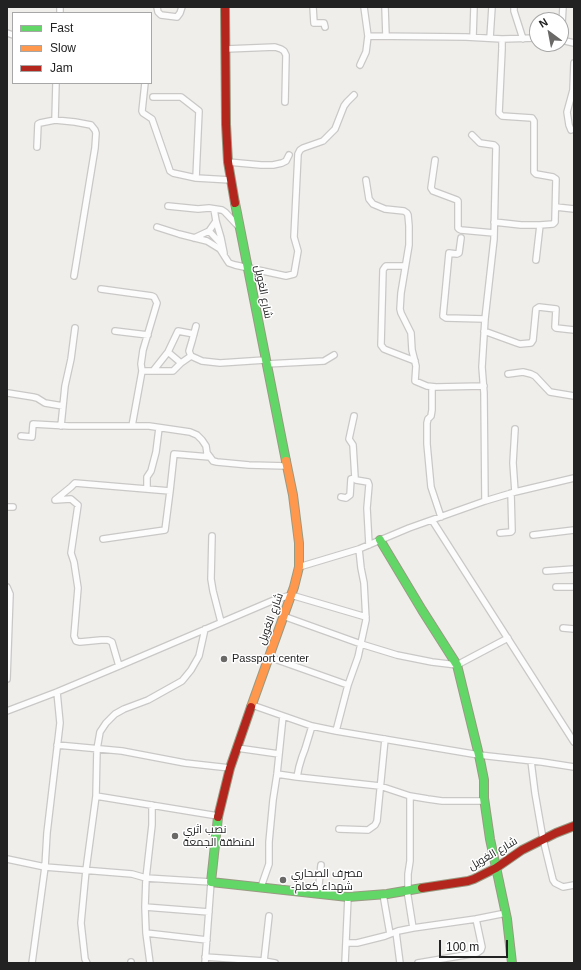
<!DOCTYPE html>
<html>
<head>
<meta charset="utf-8">
<style>
  body { margin:0 }
  #map { position:relative; width:581px; height:970px; overflow:hidden; background:#f0eeeb; font-family:Arial,sans-serif }
  canvas { display:block }
  .frame { position:absolute; inset:0; border:8px solid #222; pointer-events:none }
  .legend { position:absolute; left:12px; top:12px; width:140px; height:72px; box-sizing:border-box; background:#fff; border:1px solid #a7a7a7; margin:0; padding:5px 7px; list-style:none; font-size:12px; color:#222 }
  .legend li { display:flex; align-items:center; gap:8px; height:20px }
  .legend b { width:20px; border:1px solid #a7a7a7 }
  .north { position:absolute; left:529px; top:12px; width:40px; height:40px; box-sizing:border-box; background:#fff; border:1px solid #a7a7a7; border-radius:50%; rotate:328deg; font-size:11px; font-weight:700; line-height:16px; text-align:center; color:#222 }
  .north::after { content:''; display:block; margin:auto; width:14px; height:18px; background:#6a6968; clip-path:polygon(50% 0,100% 100%,50% 72%,0 100%) }
  .scale { position:absolute; left:439px; top:940px; width:69px; height:18px; box-sizing:border-box; border:2px solid #222; border-top:0; padding-left:5px; font-size:12px; line-height:14px; white-space:nowrap; color:#222; -webkit-text-stroke:3px #fff; paint-order:stroke }
</style>
</head>
<body>
<div id="map">
<canvas width="581" height="970"></canvas>
<div class="frame"></div>
<ul class="legend">
<li><b style="height:5px;background:#63d668"></b>Fast</li>
<li><b style="height:5px;background:#ff974d"></b>Slow</li>
<li><b style="height:5px;background:#b3261e"></b>Jam</li>
</ul>
<div class="north">N</div>
<div class="scale">100 m</div>
</div>
<script>
const c = document.querySelector('canvas').getContext('2d');
c.lineJoin = 'round';
function poly(rows) {
  const path = new Path2D();
  for (const r of rows) {
    path.moveTo(r[0], r[1]);
    for (let i = 2; i < r.length; i += 2) path.lineTo(r[i], r[i + 1]);
  }
  return path;
}
function strokePath(path, color, width, dash) {
  c.strokeStyle = color;
  c.lineWidth = width;
  c.lineCap = dash ? 'butt' : 'round';
  c.setLineDash(dash || []);
  c.stroke(path);
}
function write(font, color, halo, rows, align = 'center') {
  c.font = font + ' Arial,Cairo,sans-serif';
  c.lineWidth = 3;
  c.setLineDash([]);
  c.textBaseline = 'middle';
  c.strokeStyle = halo;
  c.fillStyle = color;
  for (const [text, x, y, turn = 0] of rows) {
    c.save();
    c.translate(x, y);
    c.rotate((+turn || 0) * Math.PI / 180);
    c.textAlign = isNaN(turn) ? turn : align;
    if (halo) c.strokeText(text, 0, 0);
    c.fillText(text, 0, 0);
    c.restore();
  }
}
const street = poly([
  [157,7,158,12,161,15,177,17,180,13,182,7],
  [313,7,314,23,324,23,325,27],
  [364,7,368,36,466,37,502,39,537,38],
  [385,7,386,36],
  [514,7,514,11,523,39],
  [563,7,561,40,574,43],
  [60,13,60,7],
  [7,33,13,35],
  [473,37,474,7],
  [490,38,492,7],
  [226,49,275,47,281,49,284,51,286,55,285,102],
  [360,65,366,52,368,36],
  [145,83,142,111,143,113,152,119,170,171,173,173,196,178,231,180],
  [153,97,181,97,199,111,196,178],
  [55,120,56,83],
  [571,130,569,125,567,112,573,90,574,63],
  [472,135,480,143,494,145,496,147,494,239,485,319,482,367,484,393,485,501],
  [37,147,38,124,40,123,55,120,75,122,91,125,95,130,96,133,95,148,74,276],
  [435,160,431,188,433,191,457,200,458,201,458,228,459,229,461,230,494,233],
  [228,162,261,165,273,165,282,163,286,161,289,155],
  [366,180,369,199,373,204,385,209,404,211,407,213,408,215,409,226,409,245,401,293,400,309,401,313,411,333,412,350,416,366,415,381,427,386,436,387,484,386],
  [168,206,198,209,209,208,222,210,225,212,239,227],
  [556,207,574,209],
  [214,209,216,221,221,238,224,253],
  [494,222,521,225,540,225,553,224,555,222,555,220,556,179,553,177,536,174,534,172,534,121,532,118,502,116,499,113,502,49,502,39],
  [157,227,179,234,207,241,220,249,227,260,229,263,235,265,286,276,294,274,298,251,294,237,298,154,300,150,303,148,323,141,335,129,344,106,347,102,354,95],
  [209,231,222,245],
  [194,238,209,231,216,221],
  [461,238,459,253,457,254,449,253,443,316,446,318,485,319],
  [536,260,540,225],
  [405,266,386,266,385,267,383,270,381,345,384,349,389,351,415,361],
  [101,289,152,296,154,297,157,303,143,350,141,364,142,371,132,426],
  [196,326,192,341,189,351,191,356,202,361,220,363,265,360],
  [115,331,148,335],
  [484,331,517,343,520,344,531,343,533,340,536,309,539,307,556,309,555,327,556,328,574,330],
  [181,363,191,356],
  [266,364,324,361,334,355],
  [142,371,153,371,168,352,178,331,194,334],
  [153,371,173,371,181,363,168,352],
  [508,374,523,372,531,374,535,376,550,392,574,396],
  [432,387,432,410,431,416,428,419,427,423,427,444,431,487,441,517],
  [8,393,33,397,37,398,45,403,63,406],
  [354,416,349,439,353,445,355,478],
  [61,426,65,386,71,359,75,328],
  [515,429,513,463,515,492],
  [21,436,32,437,33,424,69,426,149,426,190,432,197,435,202,440,206,446,207,453,213,461,217,462,249,465,287,466],
  [147,489,147,477,151,471,156,452,159,428],
  [341,497,346,498,350,495,351,479,355,478,356,480,368,482,369,485,367,508,369,545],
  [7,507,13,507],
  [432,520,574,742],
  [500,533,511,532,512,531,511,493],
  [533,535,574,530],
  [212,536,211,579,213,591,221,622],
  [103,539,165,530,170,491],
  [299,567,359,549,409,528,485,501,515,492,574,478],
  [546,571,574,569],
  [7,587,10,594,7,679],
  [556,587,574,587],
  [283,616,361,644,397,655,432,662,457,665,508,638],
  [563,628,574,629],
  [269,657,348,685],
  [119,666,112,642,108,640,101,640,80,642,76,641,74,636,78,588,74,562,71,553,78,505,71,499,55,500,71,487,75,483,170,491,174,454,210,457],
  [252,705,312,726,336,731,479,755,542,762,574,767],
  [7,711,57,692,119,666,274,600,291,595,366,617],
  [336,731,348,685,358,657,366,620,364,583,361,568,359,549],
  [57,745,122,751,185,763,230,768],
  [237,748,279,754],
  [531,761,535,793,543,839,553,880,555,883,563,887,574,885],
  [277,774,297,777,299,767,302,757,305,749,312,726],
  [297,777,380,786,410,796,428,799,442,801,485,801],
  [96,796,97,749,100,732,106,723,115,714,124,709,148,700,182,681,191,670,199,656,205,629],
  [339,829,368,830,375,825,377,821,385,739],
  [7,859,45,867,132,874,146,878,211,882,205,963],
  [261,887,269,864,269,842,273,800,277,774,283,716],
  [407,890,413,928,476,919,482,947,481,950,477,953,418,963],
  [408,890,408,874,410,861,410,796],
  [318,894,321,865],
  [383,894,390,934],
  [145,907,209,912],
  [476,919,506,913],
  [396,932,400,963],
  [146,933,145,907,146,878,152,825,152,805],
  [347,943,357,943,385,936,398,931,413,928],
  [205,957,264,961,269,916],
  [264,961,275,963],
  [32,963,45,867,47,833,60,723,57,692],
  [87,963,85,959,81,923,86,870,96,796,218,816],
  [131,963,131,962],
  [150,963,146,933,207,940],
  [345,963,348,897]
]);
const fast = poly([
  [235,203,286,461],
  [380,540,422,610,457,665,479,755,484,780,484,798,490,839,507,919,512,963],
  [218,817,211,882,348,897,387,894,422,888]
]);
const slow = poly([
  [251,707,294,587,299,567,299,543,293,495,286,461]
]);
const jam = poly([
  [225,7,226,124,228,162,235,203],
  [218,817,230,768,251,707],
  [422,888,468,881,474,879,496,868,522,850,556,833,574,826]
]);
const markers = [
  [224,659,4,"#6a6968"],
  [175,836,4,"#6a6968"],
  [283,880,4,"#6a6968"]
];
const streetNames = [
  ["شارع الغويل",263,292,79],
  ["شارع الغويل",271,619,-70],
  ["شارع الغويل",493,854,-30]
];
const poiNames = [
  ["Passport center",232,659],
  ["نصب اثري",183,830],
  ["لمنطقة الجمعة",183,843],
  ["مصرف الصحاري",291,874],
  ["-شهداء كعام",291,887]
];
strokePath(street, '#c9c8c7', 8);
strokePath(fast, '#999a82', 10);
strokePath(slow, '#999a82', 10);
strokePath(jam, '#999a82', 10);
strokePath(street, '#fdfcfc', 5.5);
strokePath(fast, '#63d668', 8);
strokePath(slow, '#ff974d', 8);
strokePath(jam, '#b3261e', 8);
for (const [x, y, r, color] of markers) {
  const dot = new Path2D();
  dot.arc(x, y, r, 0, 2 * Math.PI);
  c.fillStyle = color;
  c.fill(dot);
  strokePath(dot, '#fff', 1.5);
}
write('11px', '#222', '#fff', streetNames);
write('11px', '#222', '#fff', poiNames, 'left');
</script>
</body>
</html>
